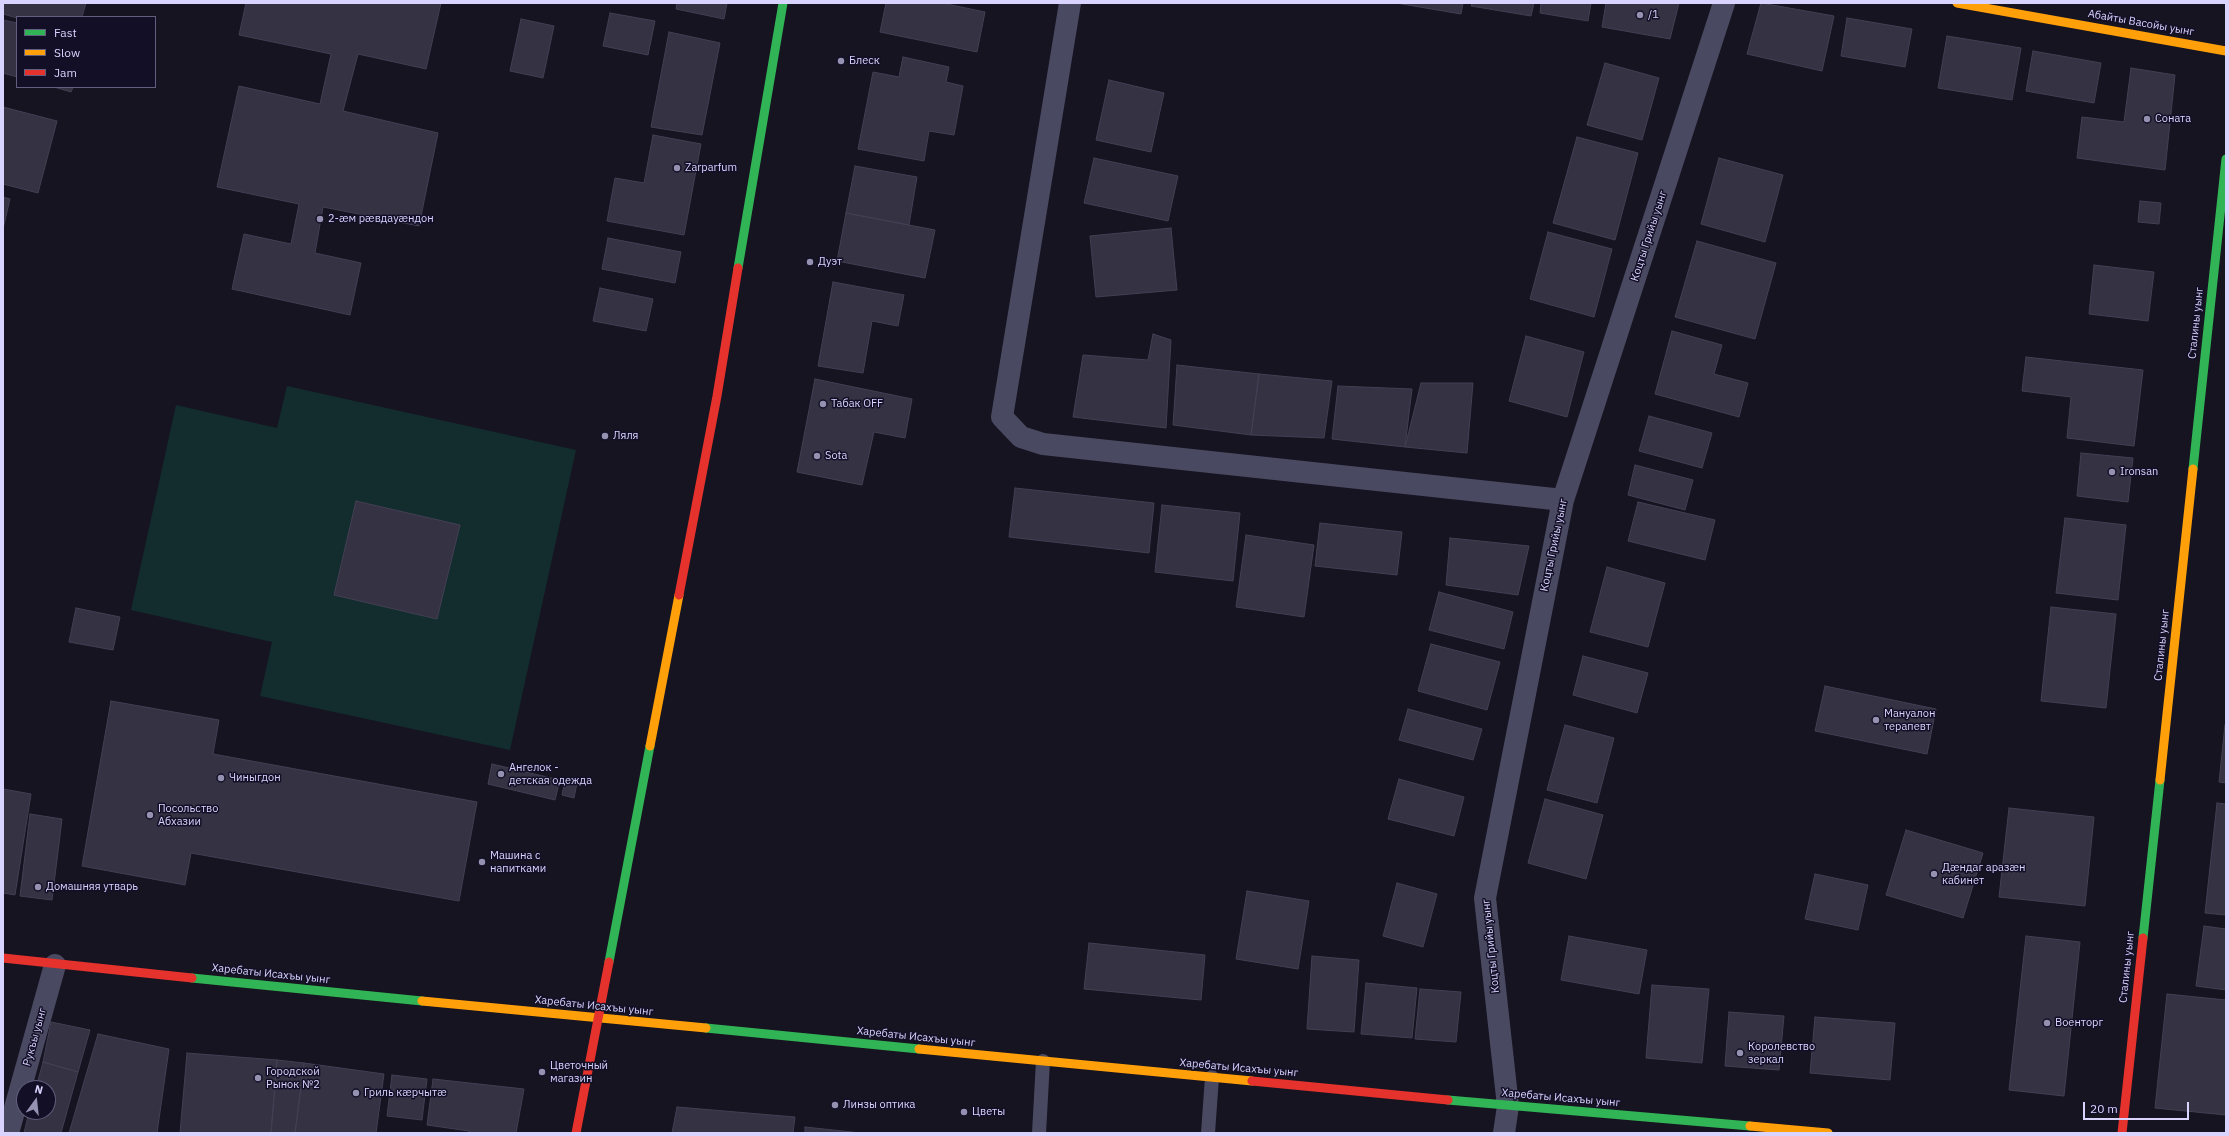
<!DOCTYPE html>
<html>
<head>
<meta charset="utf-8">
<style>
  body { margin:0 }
  #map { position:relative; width:2229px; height:1136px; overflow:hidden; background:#161421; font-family:"IBM Plex Sans",sans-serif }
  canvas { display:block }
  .frame { position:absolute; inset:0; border:4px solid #d9d4ff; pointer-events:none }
  .legend { position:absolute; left:16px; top:16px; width:140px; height:72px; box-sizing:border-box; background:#130f26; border:1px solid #625e7d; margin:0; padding:5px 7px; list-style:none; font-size:12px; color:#d9d4ff }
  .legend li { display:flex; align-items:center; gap:8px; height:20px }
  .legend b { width:20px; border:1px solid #625e7d }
  .north { position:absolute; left:16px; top:1080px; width:40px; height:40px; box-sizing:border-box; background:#130f26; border:1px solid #625e7d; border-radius:50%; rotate:15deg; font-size:11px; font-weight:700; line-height:16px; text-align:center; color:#d9d4ff }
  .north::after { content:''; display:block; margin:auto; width:14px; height:18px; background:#9591b1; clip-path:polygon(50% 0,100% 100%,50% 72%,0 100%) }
  .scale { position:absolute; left:2083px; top:1102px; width:106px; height:18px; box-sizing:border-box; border:2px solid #d9d4ff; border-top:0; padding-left:5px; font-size:12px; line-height:14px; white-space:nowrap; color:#d9d4ff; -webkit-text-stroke:3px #130f26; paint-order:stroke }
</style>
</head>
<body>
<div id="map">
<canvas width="2229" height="1136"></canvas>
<div class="frame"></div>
<ul class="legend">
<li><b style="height:5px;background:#30b455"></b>Fast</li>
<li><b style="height:5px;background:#ff9f0a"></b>Slow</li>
<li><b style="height:5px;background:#e5322d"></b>Jam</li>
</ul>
<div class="north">N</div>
<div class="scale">20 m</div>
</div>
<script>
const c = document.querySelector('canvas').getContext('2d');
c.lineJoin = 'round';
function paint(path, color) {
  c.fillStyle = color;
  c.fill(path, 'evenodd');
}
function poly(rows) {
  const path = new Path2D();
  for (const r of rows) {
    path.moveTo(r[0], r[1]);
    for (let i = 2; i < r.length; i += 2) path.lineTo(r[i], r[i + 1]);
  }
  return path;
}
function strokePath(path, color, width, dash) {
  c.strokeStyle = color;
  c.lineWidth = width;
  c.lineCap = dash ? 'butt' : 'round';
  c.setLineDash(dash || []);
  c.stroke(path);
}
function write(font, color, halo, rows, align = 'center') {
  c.font = font + ' "IBM Plex Sans",sans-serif';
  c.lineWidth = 3;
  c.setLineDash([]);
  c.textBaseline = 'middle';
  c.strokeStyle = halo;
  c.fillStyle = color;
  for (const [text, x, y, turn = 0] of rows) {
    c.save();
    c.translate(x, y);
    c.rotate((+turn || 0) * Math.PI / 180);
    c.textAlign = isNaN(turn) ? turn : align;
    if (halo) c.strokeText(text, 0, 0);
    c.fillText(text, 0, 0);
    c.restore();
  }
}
const green = poly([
  [287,386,576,450,510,750,260,696,272,642,131,610,176,405,277,428]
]);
const building = poly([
  [3,3,86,3,82,17,17,18,3,14,3,3],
  [246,3,441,3,426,69,358,54,343,111,438,133,419,226,323,207,315,253,361,263,350,315,232,289,244,234,291,244,299,204,217,187,239,86,320,104,331,54,239,35,246,3],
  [677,3,727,3,724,19,676,9,677,3],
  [886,3,942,3,985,12,977,52,880,32,886,3],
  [1396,3,1463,3,1461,14,1396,3],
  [1472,3,1534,3,1531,16,1471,6,1472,3],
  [1541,3,1591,3,1588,21,1540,13,1541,3],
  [1606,3,1679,3,1670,39,1602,27,1606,3],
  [1761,3,1834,16,1822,71,1747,54,1761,3],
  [610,13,655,21,648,55,603,46,610,13],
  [1847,18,1912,29,1905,67,1841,56,1847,18],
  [521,19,554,26,543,78,510,71,521,19],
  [3,20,17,23,17,77,3,73,3,20],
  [669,32,720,43,702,135,651,127,669,32],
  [1947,36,2021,48,2012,100,1938,88,1947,36],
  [2033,51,2101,63,2094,103,2026,91,2033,51],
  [903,57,949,67,946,82,963,86,954,135,929,131,924,161,858,149,873,72,899,77,903,57],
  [1605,63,1659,78,1642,140,1587,125,1605,63],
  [2131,68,2175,75,2165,170,2077,158,2082,117,2124,122,2131,68],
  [1109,80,1164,93,1151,152,1096,140,1109,80],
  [54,87,73,87,71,92,54,87],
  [3,107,57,121,38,193,3,184,3,107],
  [653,135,701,144,684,235,607,221,615,178,644,183,653,135],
  [1577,137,1638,153,1615,240,1553,223,1577,137],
  [1094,158,1178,176,1168,221,1084,203,1094,158],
  [1719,158,1783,175,1765,242,1701,224,1719,158],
  [855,166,917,177,909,225,846,213,855,166],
  [3,197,10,199,3,229,3,197],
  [2140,201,2161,203,2159,224,2138,222,2140,201],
  [846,213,935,230,925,278,837,261,846,213],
  [1171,228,1177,290,1096,297,1090,236,1171,228],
  [1548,232,1612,249,1594,317,1530,299,1548,232],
  [608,238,681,252,675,283,602,269,608,238],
  [1697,241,1776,263,1755,339,1675,317,1697,241],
  [2094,265,2154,272,2148,321,2089,314,2094,265],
  [833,282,904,295,898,326,872,321,863,373,818,366,833,282],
  [600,288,653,299,646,331,593,321,600,288],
  [1672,331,1722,345,1714,374,1748,383,1739,417,1655,394,1672,331],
  [1153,334,1171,340,1166,428,1073,417,1083,355,1148,360,1153,334],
  [1526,336,1584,352,1567,417,1509,401,1526,336],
  [2026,357,2143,370,2134,446,2067,438,2071,397,2022,391,2026,357],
  [1177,365,1259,374,1251,435,1173,425,1177,365],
  [1259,374,1332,381,1324,438,1251,435,1259,374],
  [815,379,912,399,905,438,874,432,862,485,797,472,815,379],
  [1421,383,1473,383,1467,453,1405,447,1421,383],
  [1338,386,1412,389,1405,447,1332,439,1338,386],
  [1649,416,1712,433,1702,468,1639,451,1649,416],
  [2081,453,2133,458,2128,502,2077,496,2081,453],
  [1635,465,1693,480,1685,510,1628,495,1635,465],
  [1015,488,1154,503,1149,553,1009,537,1015,488],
  [356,501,460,525,437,619,334,595,356,501],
  [1638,502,1715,520,1705,560,1628,541,1638,502],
  [1162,505,1240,513,1233,581,1155,572,1162,505],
  [2065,518,2126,525,2118,600,2056,593,2065,518],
  [1320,523,1402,532,1397,575,1315,566,1320,523],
  [1246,535,1314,545,1304,617,1236,607,1246,535],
  [1450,538,1529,546,1518,595,1446,585,1450,538],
  [1607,567,1665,583,1648,647,1590,632,1607,567],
  [1439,592,1513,612,1504,649,1429,630,1439,592],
  [2051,607,2116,614,2106,708,2041,701,2051,607],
  [76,608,120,617,113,650,69,642,76,608],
  [1431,644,1500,662,1487,710,1418,691,1431,644],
  [1583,656,1648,673,1637,713,1573,695,1583,656],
  [1825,686,1936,709,1927,754,1815,731,1825,686],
  [111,701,219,720,213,754,477,802,459,901,191,853,185,885,82,866,111,701],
  [1408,709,1482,729,1473,760,1399,740,1408,709],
  [1565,725,1614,738,1597,803,1547,790,1565,725],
  [2225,725,2226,725,2226,783,2219,782,2225,725],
  [492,764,560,780,555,800,488,784,492,764],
  [1399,779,1464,797,1454,836,1388,819,1399,779],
  [565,780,577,783,574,798,562,795,565,780],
  [3,789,31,794,15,895,3,893,3,789],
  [1545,799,1603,815,1586,879,1528,863,1545,799],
  [2217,803,2226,804,2226,915,2205,913,2217,803],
  [2009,808,2094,817,2085,906,1999,897,2009,808],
  [30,814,62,819,52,900,20,896,30,814],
  [1906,830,1983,853,1963,918,1886,895,1906,830],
  [1815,874,1868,885,1858,930,1805,919,1815,874],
  [1397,883,1437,894,1423,947,1383,936,1397,883],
  [1247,891,1309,901,1298,969,1236,959,1247,891],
  [2204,926,2226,929,2226,990,2196,986,2204,926],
  [1569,936,1647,950,1639,994,1561,980,1569,936],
  [2026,936,2080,942,2064,1096,2009,1090,2026,936],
  [1089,943,1205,955,1201,1000,1084,989,1089,943],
  [1312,956,1359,960,1354,1032,1307,1029,1312,956],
  [1366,983,1417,988,1412,1038,1361,1034,1366,983],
  [1652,985,1709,989,1702,1063,1646,1058,1652,985],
  [1420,989,1461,992,1456,1042,1415,1039,1420,989],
  [2167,994,2226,1000,2226,1115,2155,1108,2167,994],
  [1729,1012,1784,1016,1779,1070,1725,1066,1729,1012],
  [1815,1017,1895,1023,1890,1080,1810,1073,1815,1017],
  [51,1022,90,1030,78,1072,43,1062,51,1022],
  [98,1034,169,1049,157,1133,69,1133,98,1034],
  [187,1053,277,1060,271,1133,180,1133,187,1053],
  [277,1060,304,1063,295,1133,271,1133,277,1060],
  [43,1062,78,1072,61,1133,24,1133,29,1112,48,1112,48,1088,36,1088,43,1062],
  [304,1063,384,1074,376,1133,295,1133,304,1063],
  [392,1075,427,1079,422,1120,387,1116,392,1075],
  [433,1079,524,1089,516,1133,469,1133,469,1131,427,1125,433,1079],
  [677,1107,795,1117,793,1133,672,1133,677,1107],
  [805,1127,861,1133,805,1133,805,1127]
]);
const lane = poly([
  [1039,1133,1043,1061],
  [1208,1133,1212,1077]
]);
const street = poly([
  [1070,3,1002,417,1021,437,1043,444,1563,500],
  [8,1133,55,965],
  [1504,1133,1508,1106,1485,898,1563,500,1724,3]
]);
const fast = poly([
  [738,268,783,3],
  [2193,469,2226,159],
  [2143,938,2160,780],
  [609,962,650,746],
  [192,978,422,1001],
  [706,1028,919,1049],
  [1448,1100,1750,1126]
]);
const slow = poly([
  [1957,3,2226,51],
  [650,746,679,595],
  [2160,780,2193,469],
  [422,1001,706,1028],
  [919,1049,1252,1081],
  [1750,1126,1828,1133]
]);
const jam = poly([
  [679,595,717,396,738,268],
  [3,958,192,978],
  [1252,1081,1448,1100],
  [576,1133,609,962],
  [2122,1133,2143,938]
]);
const markers = [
  [1640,15,4,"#9591b1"],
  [841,61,4,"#9591b1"],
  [2147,119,4,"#9591b1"],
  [677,168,4,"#9591b1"],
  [320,219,4,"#9591b1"],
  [810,262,4,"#9591b1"],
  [823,404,4,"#9591b1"],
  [605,436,4,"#9591b1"],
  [817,456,4,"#9591b1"],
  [2112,472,4,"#9591b1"],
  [1876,720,4,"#9591b1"],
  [501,774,4,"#9591b1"],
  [221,778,4,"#9591b1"],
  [150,815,4,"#9591b1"],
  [482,862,4,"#9591b1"],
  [1934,874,4,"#9591b1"],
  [38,887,4,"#9591b1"],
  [2047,1023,4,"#9591b1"],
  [1740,1053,4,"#9591b1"],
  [542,1072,4,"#9591b1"],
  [258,1078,4,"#9591b1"],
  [356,1093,4,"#9591b1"],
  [835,1105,4,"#9591b1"],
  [964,1112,4,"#9591b1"]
];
const poiNames = [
  ["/1",1648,15],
  ["Блеск",849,61],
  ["Соната",2155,119],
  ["Zarparfum",685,168],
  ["2-æм рӕвдауӕндон",328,219],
  ["Дуэт",818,262],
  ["Табак OFF",831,404],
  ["Ляля",613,436],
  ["Sota",825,456],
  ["Ironsan",2120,472],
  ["Мануалон",1884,714],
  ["терапевт",1884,727],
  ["Ангелок -",509,768],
  ["детская одежда",509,781],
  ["Чиныгдон",229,778],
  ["Посольство",158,809],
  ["Абхазии",158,822],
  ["Машина с",490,856],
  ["напитками",490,869],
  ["Дæндаг аразæн",1942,868],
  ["кабинет",1942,881],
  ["Домашняя утварь",46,887],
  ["Военторг",2055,1023],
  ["Королевство",1748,1047],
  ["зеркал",1748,1060],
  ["Цветочный",550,1066],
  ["магазин",550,1079],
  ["Городской",266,1072],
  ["Рынок №2",266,1085],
  ["Гриль кæрчытæ",364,1093],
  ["Линзы оптика",843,1105],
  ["Цветы",972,1112]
];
const streetNames = [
  ["Абайты Васойы уынг",2141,23,10],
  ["Коцты Грийы уынг",1649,236,-72],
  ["Сталины уынг",2196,323,-84],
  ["Коцты Грийы уынг",1554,545,-78],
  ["Сталины уынг",2162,645,-84],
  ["Коцты Грийы уынг",1491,946,-96],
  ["Сталины уынг",2127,967,-84],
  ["Харебаты Исахъы уынг",271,974,6],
  ["Харебаты Исахъы уынг",594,1006,6],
  ["Рукъы уынг",35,1037,-74],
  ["Харебаты Исахъы уынг",916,1037,6],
  ["Харебаты Исахъы уынг",1239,1068,5],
  ["Харебаты Исахъы уынг",1561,1098,5]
];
paint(green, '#132c2d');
paint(building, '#343243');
strokePath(building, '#433f54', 1);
strokePath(lane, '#4a4962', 14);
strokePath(street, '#4a4962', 22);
strokePath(fast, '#30b455', 9);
strokePath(slow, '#ff9f0a', 9);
strokePath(jam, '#e5322d', 9);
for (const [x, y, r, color] of markers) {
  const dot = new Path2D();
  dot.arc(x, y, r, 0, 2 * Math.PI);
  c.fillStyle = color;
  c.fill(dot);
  strokePath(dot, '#130f26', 1.5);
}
write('11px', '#d9d4ff', '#130f26', poiNames, 'left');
write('11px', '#d9d4ff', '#130f26', streetNames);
</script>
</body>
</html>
